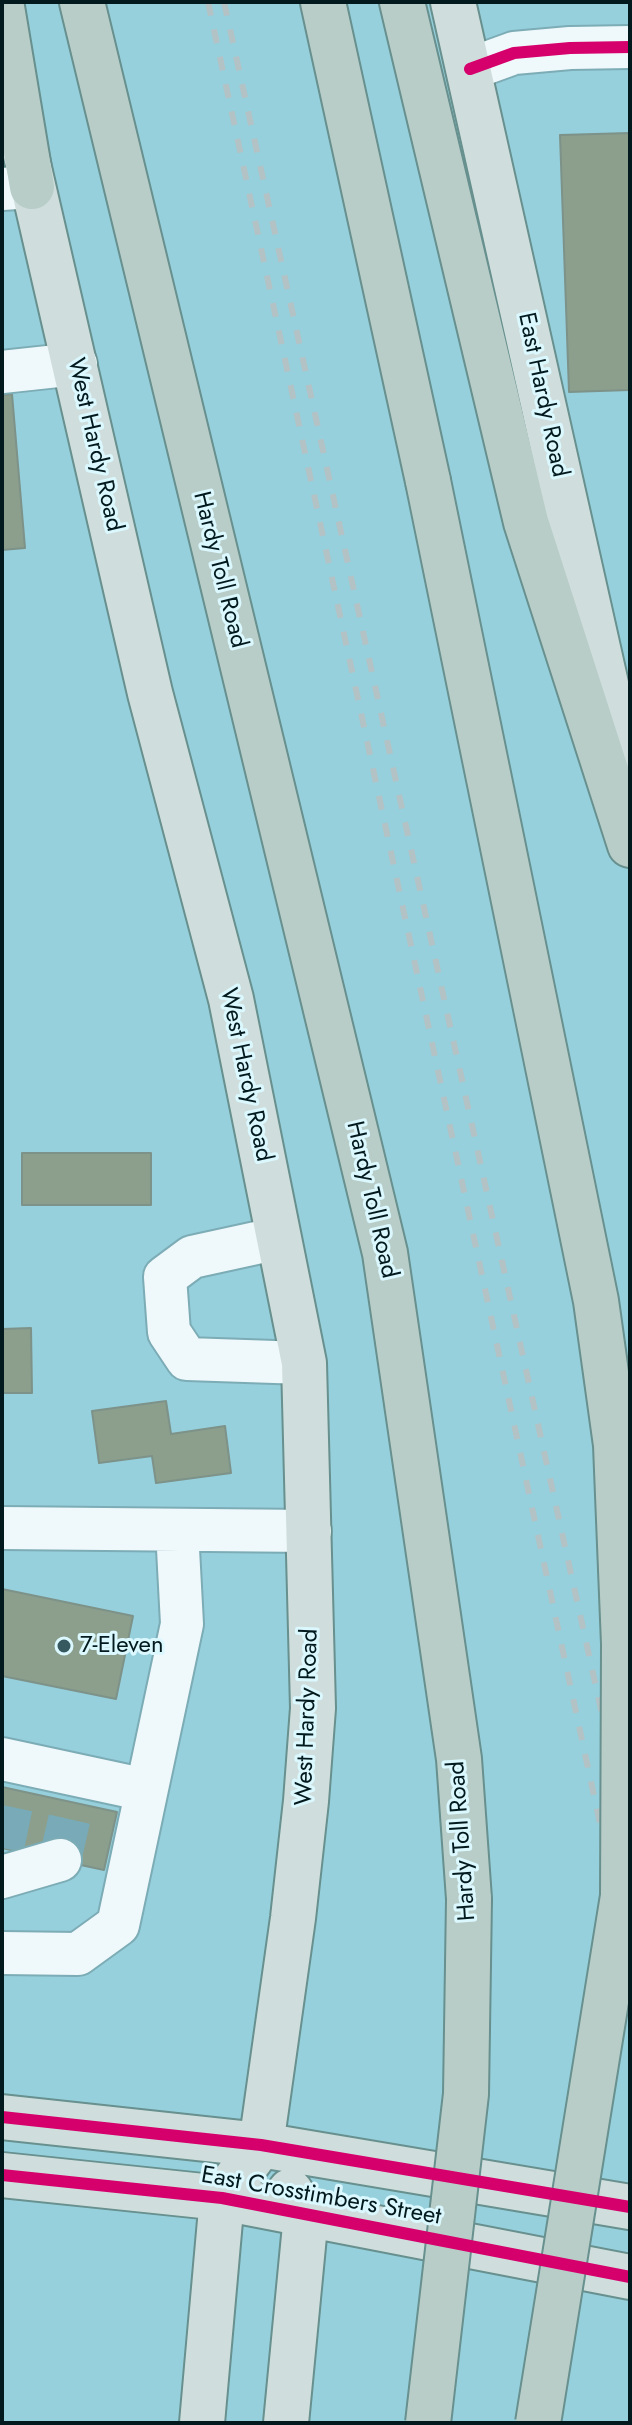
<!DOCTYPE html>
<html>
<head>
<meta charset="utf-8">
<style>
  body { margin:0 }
  #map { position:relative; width:632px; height:2425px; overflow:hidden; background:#96d0dd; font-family:Jost,sans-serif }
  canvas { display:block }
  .frame { position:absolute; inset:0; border:4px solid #02191d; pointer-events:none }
</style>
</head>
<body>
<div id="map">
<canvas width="632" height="2425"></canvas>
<div class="frame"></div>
</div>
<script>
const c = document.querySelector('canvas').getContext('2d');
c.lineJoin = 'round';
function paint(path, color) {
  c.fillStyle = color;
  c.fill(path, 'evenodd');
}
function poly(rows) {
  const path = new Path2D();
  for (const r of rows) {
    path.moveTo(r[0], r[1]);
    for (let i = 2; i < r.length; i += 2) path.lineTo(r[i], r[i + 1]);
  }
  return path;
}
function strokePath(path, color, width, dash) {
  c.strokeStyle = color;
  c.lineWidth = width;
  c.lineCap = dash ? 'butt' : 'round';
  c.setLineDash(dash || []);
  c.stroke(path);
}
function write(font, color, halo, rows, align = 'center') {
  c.font = font + ' Jost,sans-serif';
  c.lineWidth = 6;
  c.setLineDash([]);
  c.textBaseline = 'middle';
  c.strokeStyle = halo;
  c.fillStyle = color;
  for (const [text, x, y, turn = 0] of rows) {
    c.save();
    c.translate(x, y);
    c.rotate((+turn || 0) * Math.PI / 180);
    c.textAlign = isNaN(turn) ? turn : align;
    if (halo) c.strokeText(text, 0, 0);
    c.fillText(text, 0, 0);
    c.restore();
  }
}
const building = poly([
  [630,133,630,390,569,392,560,135,630,133],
  [12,394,25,548,2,550,2,395,12,394],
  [22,1153,151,1153,151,1205,22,1205,22,1153],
  [31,1328,32,1393,2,1393,2,1329,31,1328],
  [166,1401,171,1434,225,1426,231,1473,156,1483,152,1456,99,1463,92,1411,166,1401],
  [2,1589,133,1616,116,1699,2,1676,2,1589],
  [2,1787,117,1812,104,1870,2,1848,2,1787]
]);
const minorTunnel = poly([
  [3,1848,15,1790],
  [60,1860,73,1803]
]);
const minor = poly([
  [470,69,514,53,570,48,630,47],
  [2,189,32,187],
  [2,372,76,364],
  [279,1238,192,1257,165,1277,169,1332,187,1359,304,1363],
  [2,1528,310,1531],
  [2,1759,146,1790],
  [2,1877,60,1860],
  [2,1953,78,1954,118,1925,182,1624,177,1530]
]);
const major = poly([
  [453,2,628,782],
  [25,151,150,693,231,999,304,1363,313,1708,306,1801,293,1918,261,2145,222,2198,202,2423],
  [2,2117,261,2145,630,2207],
  [2,2175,222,2198,630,2277],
  [286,2423,306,2215,290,2191]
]);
const highway = poly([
  [82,2,385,1253,459,1759,469,1899],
  [323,2,428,481],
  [402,2,526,522,630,845],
  [2,7,32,187]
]);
const rail = poly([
  [208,2,630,1963],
  [224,2,630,1841]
]);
const highwayBridge = poly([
  [428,481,596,1301,616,1445,624,1644,623,1896,538,2423],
  [428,2423,466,2094,469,1899]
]);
const cycleway = poly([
  [470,69,514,53,570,48,630,47],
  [2,2117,261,2145,630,2207],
  [2,2175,222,2198,630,2277]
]);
const markers = [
  [64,1646,8,"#365960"]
];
const streetNames = [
  ["East Hardy Road",542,395,78],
  ["West Hardy Road",94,445,77],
  ["Hardy Toll Road",219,570,76],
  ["West Hardy Road",245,1075,78],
  ["Hardy Toll Road",371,1200,77],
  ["West Hardy Road",308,1717,-88],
  ["Hardy Toll Road",463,1841,-94],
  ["East Crosstimbers Street",321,2197,10]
];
const poiNames = [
  ["7-Eleven",80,1646]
];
paint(building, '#8c9f8d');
strokePath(building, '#7d9288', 2);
strokePath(minorTunnel, '#78abb7', 42, [42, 21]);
strokePath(minor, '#7cacb5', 46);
strokePath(major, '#67908e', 48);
strokePath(highway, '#67908e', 48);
strokePath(minor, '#eff8fa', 42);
strokePath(major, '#cfdedc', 44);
strokePath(highway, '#b9cdc8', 44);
strokePath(rail, '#b2c2c5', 6, [14, 14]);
strokePath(highwayBridge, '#67908e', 48, []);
strokePath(highwayBridge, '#b9cdc8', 44);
strokePath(cycleway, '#d6006c', 12);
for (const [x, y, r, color] of markers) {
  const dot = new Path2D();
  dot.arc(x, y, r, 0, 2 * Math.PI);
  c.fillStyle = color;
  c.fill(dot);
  strokePath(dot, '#dcf8ff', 3);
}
write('24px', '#02191d', '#dcf8ff', streetNames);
write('24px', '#02191d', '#dcf8ff', poiNames, 'left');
</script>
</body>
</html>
